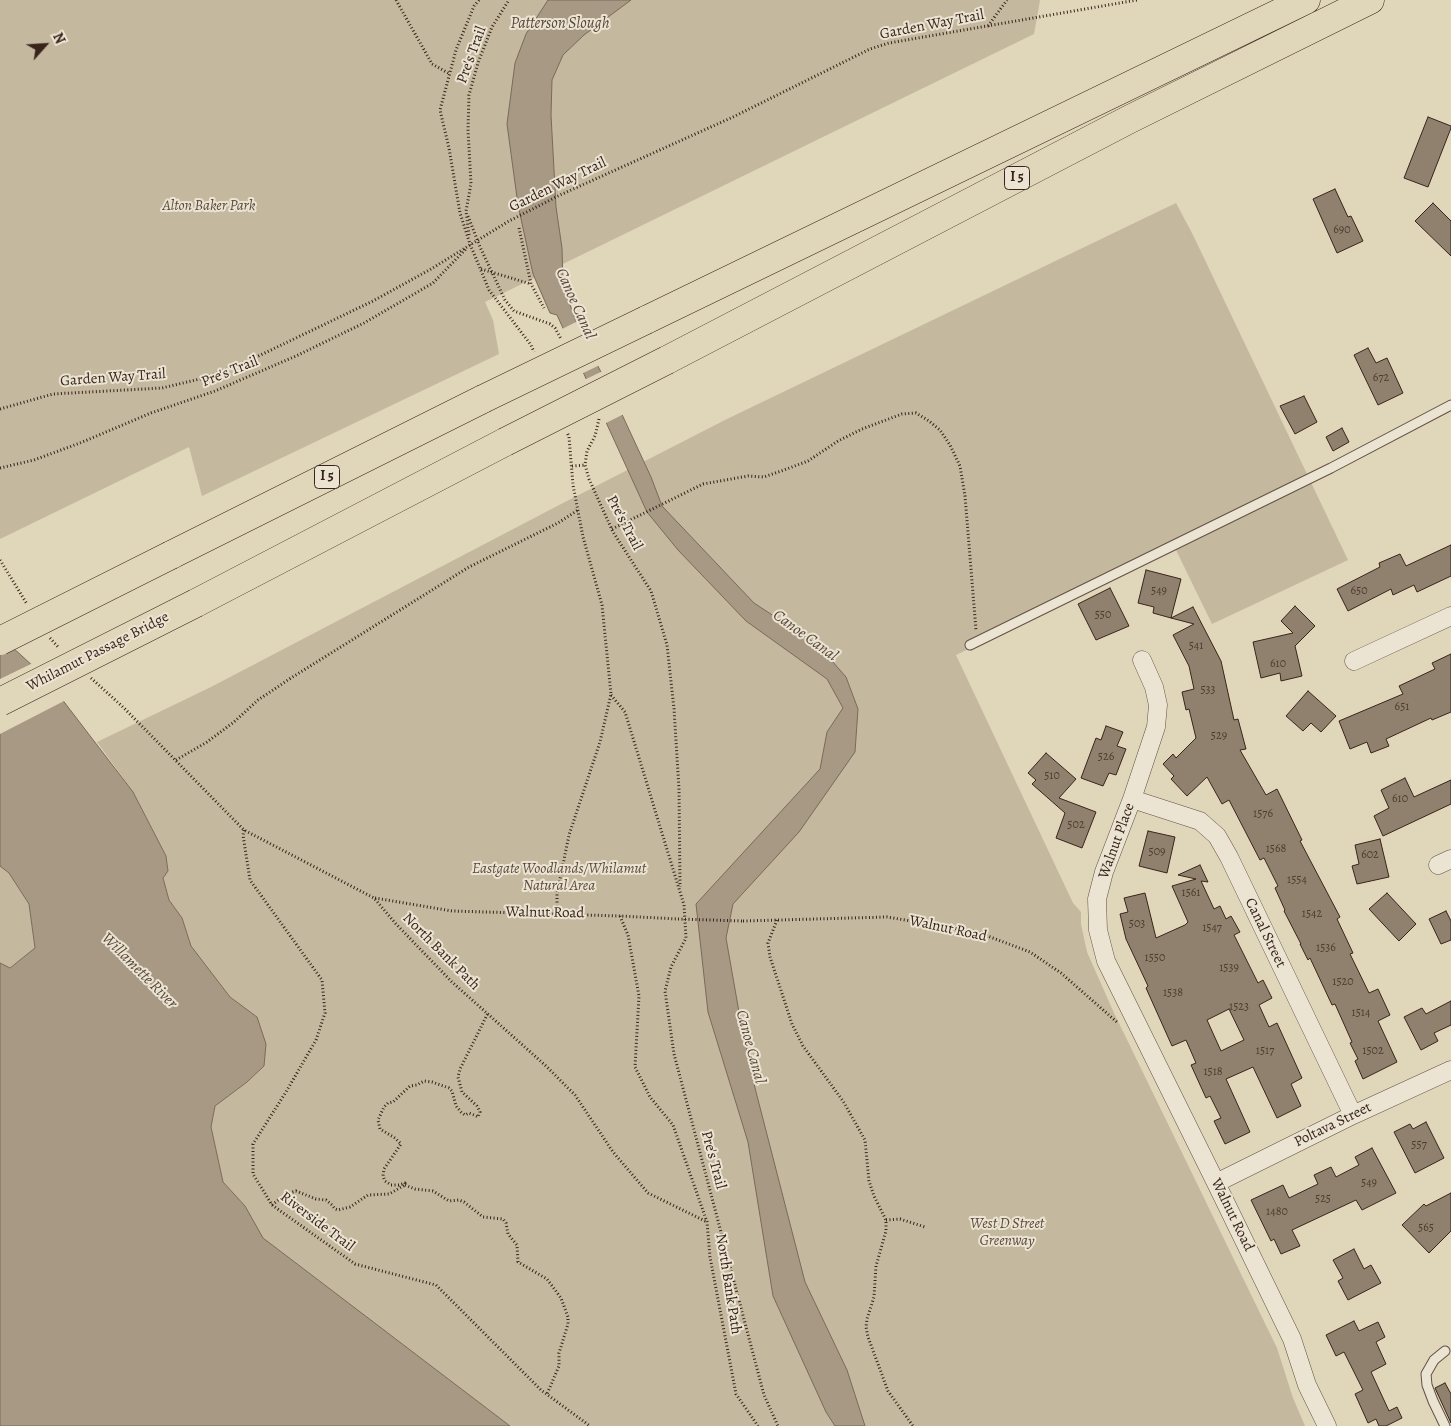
<!DOCTYPE html>
<html>
<head>
<meta charset="utf-8">
<style>
  body { margin:0 }
  #map { position:relative; width:1451px; height:1426px; overflow:hidden; background:#e0d6ba; font-family:Alegreya,serif }
  canvas { display:block }
  .north { position:absolute; left:20px; top:20px; width:50px; height:50px; -webkit-text-stroke:4px #ebe4d2; paint-order:stroke; rotate:64deg; font-size:14px; font-weight:700; line-height:20px; text-align:center; color:#39241c }
  .north::after { content:''; display:block; margin:auto; width:18px; height:22px; background:#39241c; clip-path:polygon(50% 0,100% 100%,50% 72%,0 100%) }
</style>
</head>
<body>
<div id="map">
<canvas width="1451" height="1426"></canvas>
<div class="north">N</div>
</div>
<script>
const c = document.querySelector('canvas').getContext('2d');
c.lineJoin = 'round';
function paint(path, color) {
  c.fillStyle = color;
  c.fill(path, 'evenodd');
}
function poly(rows) {
  const path = new Path2D();
  for (const r of rows) {
    path.moveTo(r[0], r[1]);
    for (let i = 2; i < r.length; i += 2) path.lineTo(r[i], r[i + 1]);
  }
  return path;
}
function strokePath(path, color, width, dash) {
  c.strokeStyle = color;
  c.lineWidth = width;
  c.lineCap = dash ? 'butt' : 'round';
  c.setLineDash(dash || []);
  c.stroke(path);
}
function write(font, color, halo, rows, align = 'center') {
  c.font = font + ' Alegreya,serif';
  c.lineWidth = 4;
  c.setLineDash([]);
  c.textBaseline = 'middle';
  c.strokeStyle = halo;
  c.fillStyle = color;
  for (const [text, x, y, turn = 0] of rows) {
    c.save();
    c.translate(x, y);
    c.rotate((+turn || 0) * Math.PI / 180);
    c.textAlign = isNaN(turn) ? turn : align;
    if (halo) c.strokeText(text, 0, 0);
    c.fillText(text, 0, 0);
    c.restore();
  }
}
const green = poly([
  [0,0,1040,0,1034,34,485,302,493,320,499,354,202,496,189,447,0,539],
  [1176,203,1193,235,1348,560,1212,624,1176,550,956,655,1073,903,1081,912,1081,924,1087,952,1114,1013,1277,1348,1293,1398,1305,1426,510,1426,263,1238,245,1206,223,1182,211,1127,215,1106,247,1082,264,1066,257,1017,230,997,191,946,182,918,169,900,163,878,168,870,166,856,133,792,97,742,211,687,563,503,727,419],
  [0,866,9,873,29,904,35,949,9,968,0,963]
]);
const water = poly([
  [548,0,631,0,584,35,563,55,552,80,551,115,556,207,562,248,563,285,579,330,612,393,651,477,662,506,754,603,818,645,846,677,858,709,855,752,799,832,733,904,726,938,739,1012,755,1088,805,1282,847,1370,865,1426,835,1426,826,1412,773,1296,748,1142,708,1012,696,904,820,769,827,732,843,708,827,679,746,621,678,550,647,512,557,315,550,313,533,274,518,205,507,124,515,63,526,34,548,0],
  [0,636,45,677,133,792,166,856,168,871,163,878,169,900,182,918,191,946,230,997,257,1017,266,1044,264,1066,247,1082,215,1106,211,1127,223,1182,245,1206,263,1238,510,1426,0,1426,0,963,10,968,35,948,29,904,9,873,0,866,0,636]
]);
const pier = poly([
  [578,321,600,365,581,374,560,330],
  [603,371,624,414,604,424,584,380],
  [33,663,47,675,66,700,0,734,0,679]
]);
const building = poly([
  [1428,117,1451,126,1451,128,1428,187,1404,178,1428,117],
  [1335,189,1348,217,1351,216,1363,241,1337,253,1313,199,1335,189],
  [1433,203,1451,221,1451,256,1415,221,1433,203],
  [1368,348,1376,363,1387,358,1403,393,1378,405,1354,355,1368,348],
  [1304,396,1317,422,1295,434,1280,406,1304,396],
  [1342,428,1349,442,1333,451,1326,437,1342,428],
  [1451,545,1451,576,1417,592,1414,585,1393,595,1391,589,1348,611,1337,589,1380,567,1379,563,1400,554,1406,566,1451,545],
  [1146,570,1181,579,1171,618,1153,613,1154,607,1138,603,1146,570],
  [1110,588,1129,626,1096,640,1078,604,1110,588],
  [1295,606,1315,626,1295,646,1302,676,1281,681,1280,673,1261,678,1253,642,1293,633,1281,621,1295,606],
  [1193,607,1221,661,1234,720,1238,719,1246,749,1240,750,1266,795,1277,789,1302,840,1300,841,1340,917,1337,919,1353,953,1350,954,1369,993,1378,989,1390,1015,1378,1021,1397,1062,1363,1079,1355,1061,1358,1059,1350,1043,1352,1042,1335,1004,1332,1005,1310,958,1308,960,1300,944,1301,944,1284,911,1285,910,1275,888,1278,886,1264,858,1260,860,1229,800,1222,804,1207,777,1187,796,1171,779,1174,776,1163,764,1173,754,1176,758,1196,738,1189,709,1186,710,1182,692,1194,689,1189,666,1173,635,1194,624,1171,618,1193,607],
  [1451,654,1451,712,1432,720,1431,718,1386,739,1389,746,1371,753,1367,742,1350,749,1339,721,1403,694,1399,686,1435,669,1432,663,1451,654],
  [1308,691,1336,716,1321,732,1311,723,1303,731,1286,716,1308,691],
  [1106,726,1123,732,1117,746,1126,749,1116,775,1109,773,1103,786,1081,778,1096,738,1101,740,1106,726],
  [1046,753,1076,779,1059,798,1096,812,1082,848,1056,838,1065,813,1032,784,1036,780,1028,773,1046,753],
  [1405,778,1414,797,1451,780,1451,804,1383,836,1374,816,1389,808,1381,790,1405,778],
  [1148,831,1175,837,1167,873,1139,866,1148,831],
  [1380,839,1389,877,1357,884,1352,866,1359,864,1355,845,1380,839],
  [1200,865,1208,882,1201,881,1214,909,1220,906,1226,919,1231,916,1240,932,1234,935,1258,983,1263,980,1272,998,1259,1005,1269,1027,1277,1023,1302,1078,1291,1084,1301,1106,1277,1118,1253,1067,1226,1079,1250,1132,1225,1144,1214,1121,1221,1118,1210,1096,1206,1098,1191,1065,1196,1063,1186,1040,1172,1046,1146,988,1148,986,1126,939,1120,914,1128,912,1124,898,1145,893,1156,938,1185,925,1188,922,1172,886,1196,879,1178,875,1200,865],
  [1229,1009,1244,1040,1221,1051,1207,1020,1229,1009],
  [1387,893,1416,924,1399,941,1369,909,1387,893],
  [1446,911,1451,921,1451,940,1441,944,1429,919,1446,911],
  [1451,1001,1451,1025,1434,1033,1438,1041,1421,1050,1404,1017,1422,1008,1426,1014,1451,1001],
  [1426,1122,1444,1158,1415,1173,1394,1132,1410,1124,1413,1129,1426,1122],
  [1372,1148,1396,1193,1362,1210,1356,1200,1292,1230,1300,1246,1281,1254,1274,1239,1271,1241,1251,1200,1283,1185,1289,1198,1318,1184,1314,1175,1331,1167,1336,1177,1359,1165,1355,1157,1372,1148],
  [1451,1193,1451,1231,1429,1253,1402,1225,1424,1204,1426,1206,1451,1193],
  [1354,1249,1364,1269,1371,1265,1381,1283,1348,1300,1338,1281,1343,1278,1333,1260,1354,1249],
  [1354,1321,1359,1331,1378,1322,1385,1337,1376,1342,1386,1364,1371,1372,1389,1411,1397,1407,1402,1418,1386,1426,1379,1426,1376,1419,1368,1423,1355,1394,1363,1390,1344,1352,1336,1356,1326,1335,1354,1321],
  [1445,1383,1451,1394,1451,1423,1435,1388,1445,1383]
]);
const path = poly([
  [396,0,432,64,450,74],
  [479,0,474,6,456,50,440,110,449,148,460,213,470,244,489,290,531,345,534,352],
  [988,26,1007,0],
  [468,216,480,247,505,300,514,311,550,324,555,328,561,339],
  [519,228,531,284,544,308],
  [469,235,466,211,471,184,468,130,469,95,478,63,492,27,509,0],
  [481,269,531,284],
  [0,409,53,394,162,388,204,378,246,362,373,301,431,269,509,221,560,195,733,117,870,49,889,43,1137,0],
  [599,419,595,436,587,451,585,465,589,479,613,532,651,591,667,645,674,709,679,789,680,887],
  [572,466,585,465],
  [0,468,34,460,80,443,151,413,215,391,296,356,364,323,433,283,467,248],
  [612,529,703,484,748,476,764,477,784,470,808,461,838,441,862,429,902,414,916,413,929,421,940,430,950,445,960,466,965,496,976,630],
  [0,560,27,604],
  [50,638,59,648],
  [91,678,124,708,244,830,374,898,396,924,452,982,546,1066,575,1095,613,1152,648,1193,707,1222],
  [611,695,625,712,684,905,686,938,671,967,665,991,674,1054,764,1395,778,1426],
  [176,760,207,742,234,722,258,700,291,678,469,567,558,523,578,510],
  [244,830,243,835,250,880,322,980,325,1013,316,1040,286,1092,253,1144,253,1174,272,1205,355,1264,436,1285,541,1390,590,1426],
  [375,898,452,911,620,916,678,919],
  [557,913,557,894,569,835,600,742,611,694,602,605,583,537,573,485,569,437,567,432],
  [620,916,628,935,639,996,635,1067,650,1097,673,1125,707,1222,710,1257,736,1394,758,1426],
  [777,920,768,943,770,957,792,1024,803,1046,843,1101,865,1140,869,1181,874,1196,886,1220,886,1231,876,1266,874,1297,867,1319,866,1327,868,1337,888,1391,913,1426],
  [743,921,887,917,977,932,1030,952,1061,973,1118,1023],
  [405,1185,415,1189,433,1191,449,1201,459,1200,464,1202,483,1217,503,1219,506,1223,508,1234,517,1245,518,1262,547,1279,561,1298,568,1317,568,1324,559,1353,559,1366,547,1394],
  [272,1205,286,1194,296,1191,316,1199,326,1200,332,1205,335,1209,338,1210,350,1207,368,1195,389,1194,405,1185,405,1183,399,1185,391,1185,385,1181,383,1176,384,1169,401,1144,395,1138,380,1129,378,1120,384,1107,388,1103,393,1102,410,1086,417,1085,424,1081,432,1082,449,1088,452,1091,456,1106,461,1112,465,1115,469,1113,474,1115,478,1117,480,1112,477,1106,462,1092,458,1077,460,1069,488,1013],
  [886,1220,900,1219,925,1227]
]);
const lane = poly([
  [970,645,1331,468,1451,405],
  [1445,1351,1434,1360,1426,1374,1427,1385,1433,1401,1445,1426]
]);
const street = poly([
  [1142,660,1154,687,1158,705,1156,727,1132,799,1104,872,1097,899,1098,930,1106,961,1216,1183,1292,1339,1307,1385,1327,1426],
  [1354,661,1451,616],
  [1132,799,1200,821,1217,836,1229,857,1353,1115],
  [1438,865,1451,859],
  [1216,1183,1353,1115,1451,1070]
]);
const highway = poly([
  [646,320,1306,0],
  [667,360,1130,119,1370,0],
  [171,555,483,399],
  [196,603,505,442]
]);
const pathBridge = poly([
  [678,919,743,921]
]);
const highwayBridge = poly([
  [483,399,646,320],
  [505,442,667,360],
  [0,641,171,555],
  [0,702,196,603]
]);
const numberNames = [
  ["690",1342,230],
  ["672",1381,378],
  ["549",1159,591],
  ["650",1359,591],
  ["550",1103,615],
  ["541",1196,646],
  ["610",1278,664],
  ["533",1208,690],
  ["651",1402,707],
  ["529",1219,736],
  ["526",1106,757],
  ["510",1052,776],
  ["610",1400,799],
  ["1576",1263,814],
  ["502",1076,825],
  ["1568",1276,849],
  ["509",1157,852],
  ["602",1370,855],
  ["1554",1297,880],
  ["1561",1191,893],
  ["1542",1312,914],
  ["503",1137,924],
  ["1547",1212,928],
  ["1536",1326,948],
  ["1550",1155,958],
  ["1539",1229,968],
  ["1520",1343,982],
  ["1538",1173,993],
  ["1523",1239,1007],
  ["1514",1361,1013],
  ["1517",1265,1051],
  ["1502",1373,1051],
  ["1518",1213,1072],
  ["557",1419,1145],
  ["549",1369,1183],
  ["525",1323,1199],
  ["1480",1277,1212],
  ["565",1426,1228]
];
const shields = [
  [1017,178,25],
  [327,477,25]
];
const shieldNames = [
  ["I 5",1017,178],
  ["I 5",327,477]
];
const streetNames = [
  ["Garden Way Trail",932,25,-11],
  ["Pre's Trail",472,55,-70],
  ["Garden Way Trail",558,185,-26],
  ["Pre's Trail",230,372,-22],
  ["Garden Way Trail",113,378,-4],
  ["Pre's Trail",624,523,62],
  ["Whilamut Passage Bridge",98,652,-27],
  ["Walnut Place",1117,841,-70],
  ["Walnut Road",545,913,1],
  ["Walnut Road",948,929,12],
  ["Canal Street",1265,933,64],
  ["North Bank Path",441,952,45],
  ["Poltava Street",1333,1125,-26],
  ["Pre's Trail",713,1160,75],
  ["Walnut Road",1232,1215,64],
  ["Riverside Trail",317,1222,37],
  ["North Bank Path",728,1284,81]
];
const parkNames = [
  ["Alton Baker Park",209,206],
  ["Eastgate Woodlands/Whilamut",559,869],
  ["Natural Area",559,886],
  ["West D Street",1007,1224],
  ["Greenway",1007,1241]
];
const waterNames = [
  ["Patterson Slough",560,24],
  ["Canoe Canal",575,304,66],
  ["Canoe Canal",805,636,36],
  ["Willamette River",139,971,45],
  ["Canoe Canal",750,1047,75]
];
paint(green, '#c4b89f');
paint(water, '#a79984');
strokePath(water, '#7b6a5a', 1);
paint(pier, '#e0d6ba');
paint(building, '#90816e');
strokePath(building, '#39241c', 1);
strokePath(lane, '#635044', 11);
strokePath(street, '#635044', 19);
strokePath(highway, '#39241c', 29);
strokePath(path, '#39241c', 3, [1, 2.5]);
strokePath(lane, '#ebe4d2', 9);
strokePath(street, '#ebe4d2', 18);
strokePath(highway, '#e0d6ba', 28);
strokePath(highwayBridge, '#39241c', 29, []);
strokePath(pathBridge, '#39241c', 3, [1, 2.5]);
strokePath(highwayBridge, '#e0d6ba', 28);
write('12px', '#4f3b30', null, numberNames);
for (const [x, y, w] of shields) {
  const box = new Path2D();
  box.roundRect(x - w / 2, y - 11.5, w, 23, 4);
  c.fillStyle = '#ebe4d2';
  c.fill(box);
  strokePath(box, '#39241c', 1);
}
write('bold 14px', '#39241c', null, shieldNames);
write('15px', '#39241c', '#ebe4d2', streetNames);
write('italic 15px', '#5c493d', '#ebe4d2', parkNames);
write('italic 16px', '#5a473b', '#ebe4d2', waterNames);
</script>
</body>
</html>
